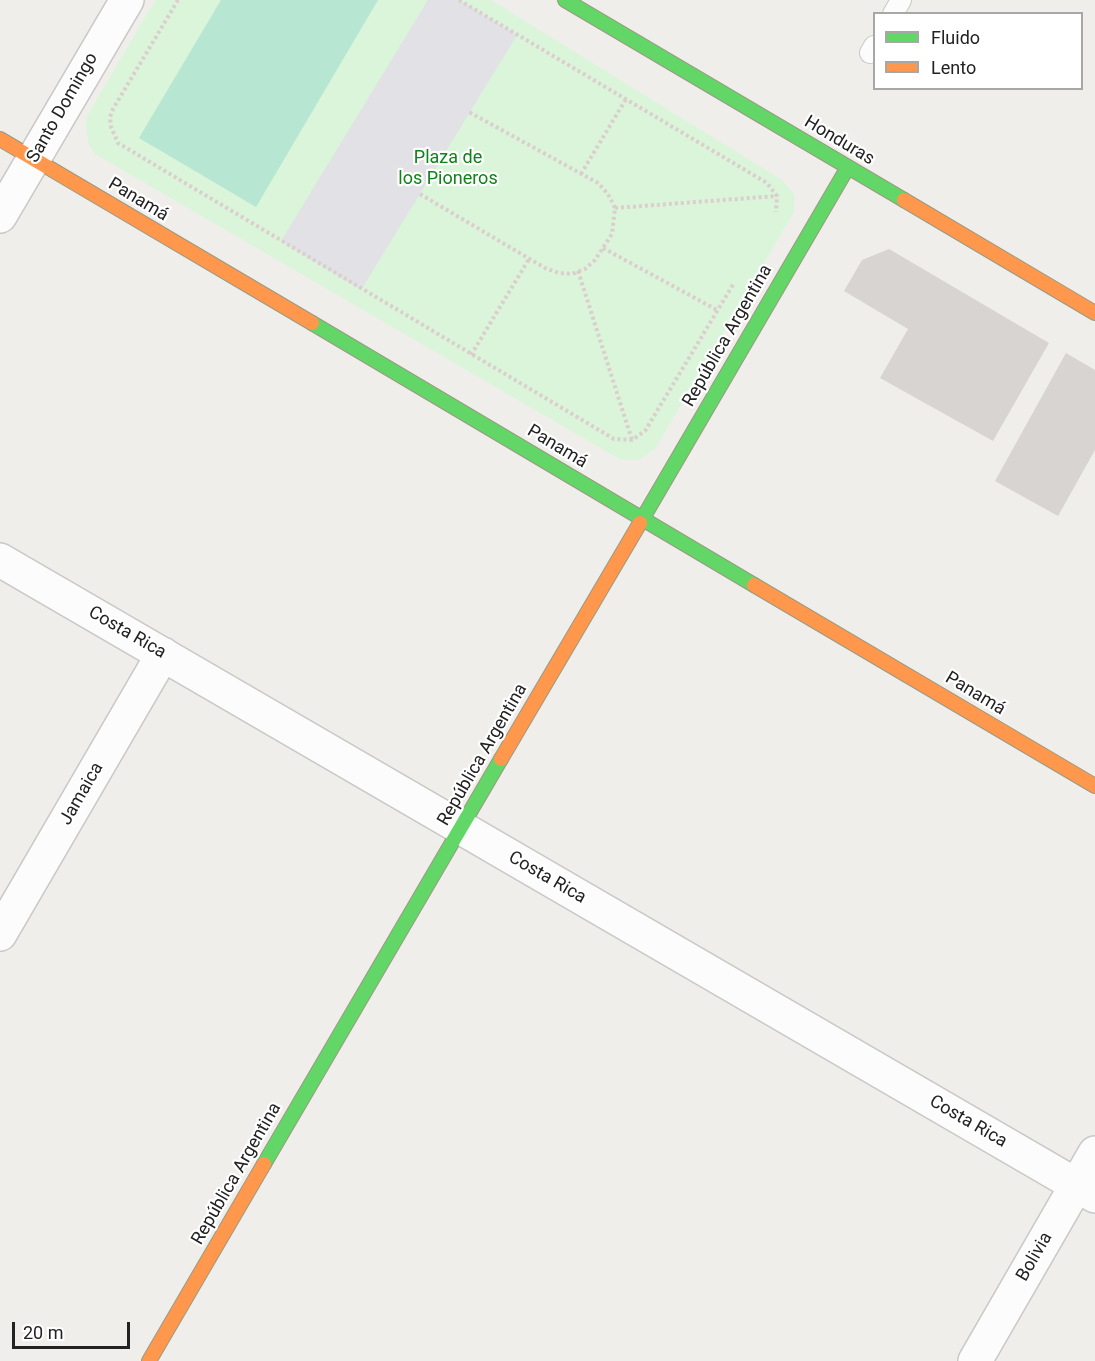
<!DOCTYPE html>
<html>
<head>
<meta charset="utf-8">
<style>
  body { margin:0 }
  #map { position:relative; width:1095px; height:1361px; overflow:hidden; background:#f0eeeb; font-family:Roboto,sans-serif }
  canvas { display:block }
  .legend { position:absolute; left:873px; top:12px; width:210px; height:78px; box-sizing:border-box; background:#fff; border:2px solid #a7a7a7; margin:0; padding:8px 10px; list-style:none; font-size:18px; color:#222 }
  .legend li { display:flex; align-items:center; gap:12px; height:30px }
  .legend b { width:30px; border:2px solid #a7a7a7 }
  .scale { position:absolute; left:12px; top:1322px; width:118px; height:27px; box-sizing:border-box; border:3px solid #222; border-top:0; padding-left:8px; font-size:18px; line-height:21px; white-space:nowrap; color:#222; -webkit-text-stroke:4px #fff; paint-order:stroke }
</style>
</head>
<body>
<div id="map">
<canvas width="1095" height="1361"></canvas>
<ul class="legend">
<li><b style="height:8px;background:#63d668"></b>Fluido</li>
<li><b style="height:8px;background:#ff974d"></b>Lento</li>
</ul>
<div class="scale">20 m</div>
</div>
<script>
const c = document.querySelector('canvas').getContext('2d');
c.lineJoin = 'round';
function paint(path, color) {
  c.fillStyle = color;
  c.fill(path, 'evenodd');
}
function poly(rows) {
  const path = new Path2D();
  for (const r of rows) {
    path.moveTo(r[0], r[1]);
    for (let i = 2; i < r.length; i += 2) path.lineTo(r[i], r[i + 1]);
  }
  return path;
}
function strokePath(path, color, width, dash) {
  c.strokeStyle = color;
  c.lineWidth = width;
  c.lineCap = dash ? 'butt' : 'round';
  c.setLineDash(dash || []);
  c.stroke(path);
}
function write(font, color, halo, rows, align = 'center') {
  c.font = font + ' Roboto,sans-serif';
  c.lineWidth = 4.5;
  c.setLineDash([]);
  c.textBaseline = 'middle';
  c.strokeStyle = halo;
  c.fillStyle = color;
  for (const [text, x, y, turn = 0] of rows) {
    c.save();
    c.translate(x, y);
    c.rotate((+turn || 0) * Math.PI / 180);
    c.textAlign = isNaN(turn) ? turn : align;
    if (halo) c.strokeText(text, 0, 0);
    c.fillText(text, 0, 0);
    c.restore();
  }
}
const park = poly([
  [155,0,491,0,782,180,794,194,794,212,655,449,639,460,621,460,95,154,88,143,86,118]
]);
const pitch = poly([
  [221,0,378,0,256,207,139,138]
]);
const plaza = poly([
  [428,0,459,0,517,35,361,290,281,241]
]);
const building = poly([
  [889,249,1049,343,993,441,880,378,908,329,844,291,862,260],
  [1066,353,1095,370,1095,450,1058,516,995,481]
]);
const path = poly([
  [178,0,113,109,110,117,111,127,118,143,614,439,632,440,645,431,734,283],
  [459,0,767,183,777,196,776,212],
  [581,174,626,99],
  [420,194,545,268,559,273,572,274,585,269,595,260,612,234,615,208,608,194,598,183,469,112],
  [615,208,777,196],
  [603,248,717,310],
  [578,271,632,440],
  [471,355,529,259]
]);
const lane = poly([
  [893,14,901,0],
  [870,53,874,46]
]);
const street = poly([
  [0,216,127,0],
  [0,560,1095,1196],
  [0,934,163,654],
  [975,1361,1095,1153]
]);
const fast = poly([
  [565,0,904,200],
  [312,323,754,585],
  [640,523,848,167],
  [264,1164,501,759]
]);
const slow = poly([
  [0,139,312,323],
  [904,200,1095,313],
  [754,585,1095,786],
  [501,759,640,523],
  [149,1361,264,1164]
]);
const streetNames = [
  ["Santo Domingo",63,108,-60],
  ["Honduras",839,141,31],
  ["Panamá",138,200,31],
  ["República Argentina",728,336,-60],
  ["Panamá",557,447,31],
  ["Costa Rica",127,633,30],
  ["Panamá",975,694,31],
  ["República Argentina",483,755,-60],
  ["Jamaica",82,794,-60],
  ["Costa Rica",547,878,30],
  ["Costa Rica",968,1122,30],
  ["República Argentina",237,1174,-60],
  ["Bolivia",1035,1257,-60]
];
const parkNames = [
  ["Plaza de",448,158],
  ["los Pioneros",448,179]
];
paint(park, '#daf5da');
paint(pitch, '#b7e6d2');
paint(plaza, '#e2e1e5');
paint(building, '#d7d4d2');
strokePath(lane, '#c9c8c7', 22);
strokePath(street, '#c9c8c7', 36);
strokePath(fast, '#999a82', 16);
strokePath(slow, '#999a82', 16);
strokePath(path, '#dccecd', 4, [3, 3]);
strokePath(lane, '#fdfcfc', 20);
strokePath(street, '#fdfcfc', 33);
strokePath(fast, '#63d668', 14);
strokePath(slow, '#ff974d', 14);
write('18px', '#222', '#fff', streetNames);
write('18px', '#0c8416', '#fff', parkNames);
</script>
</body>
</html>
